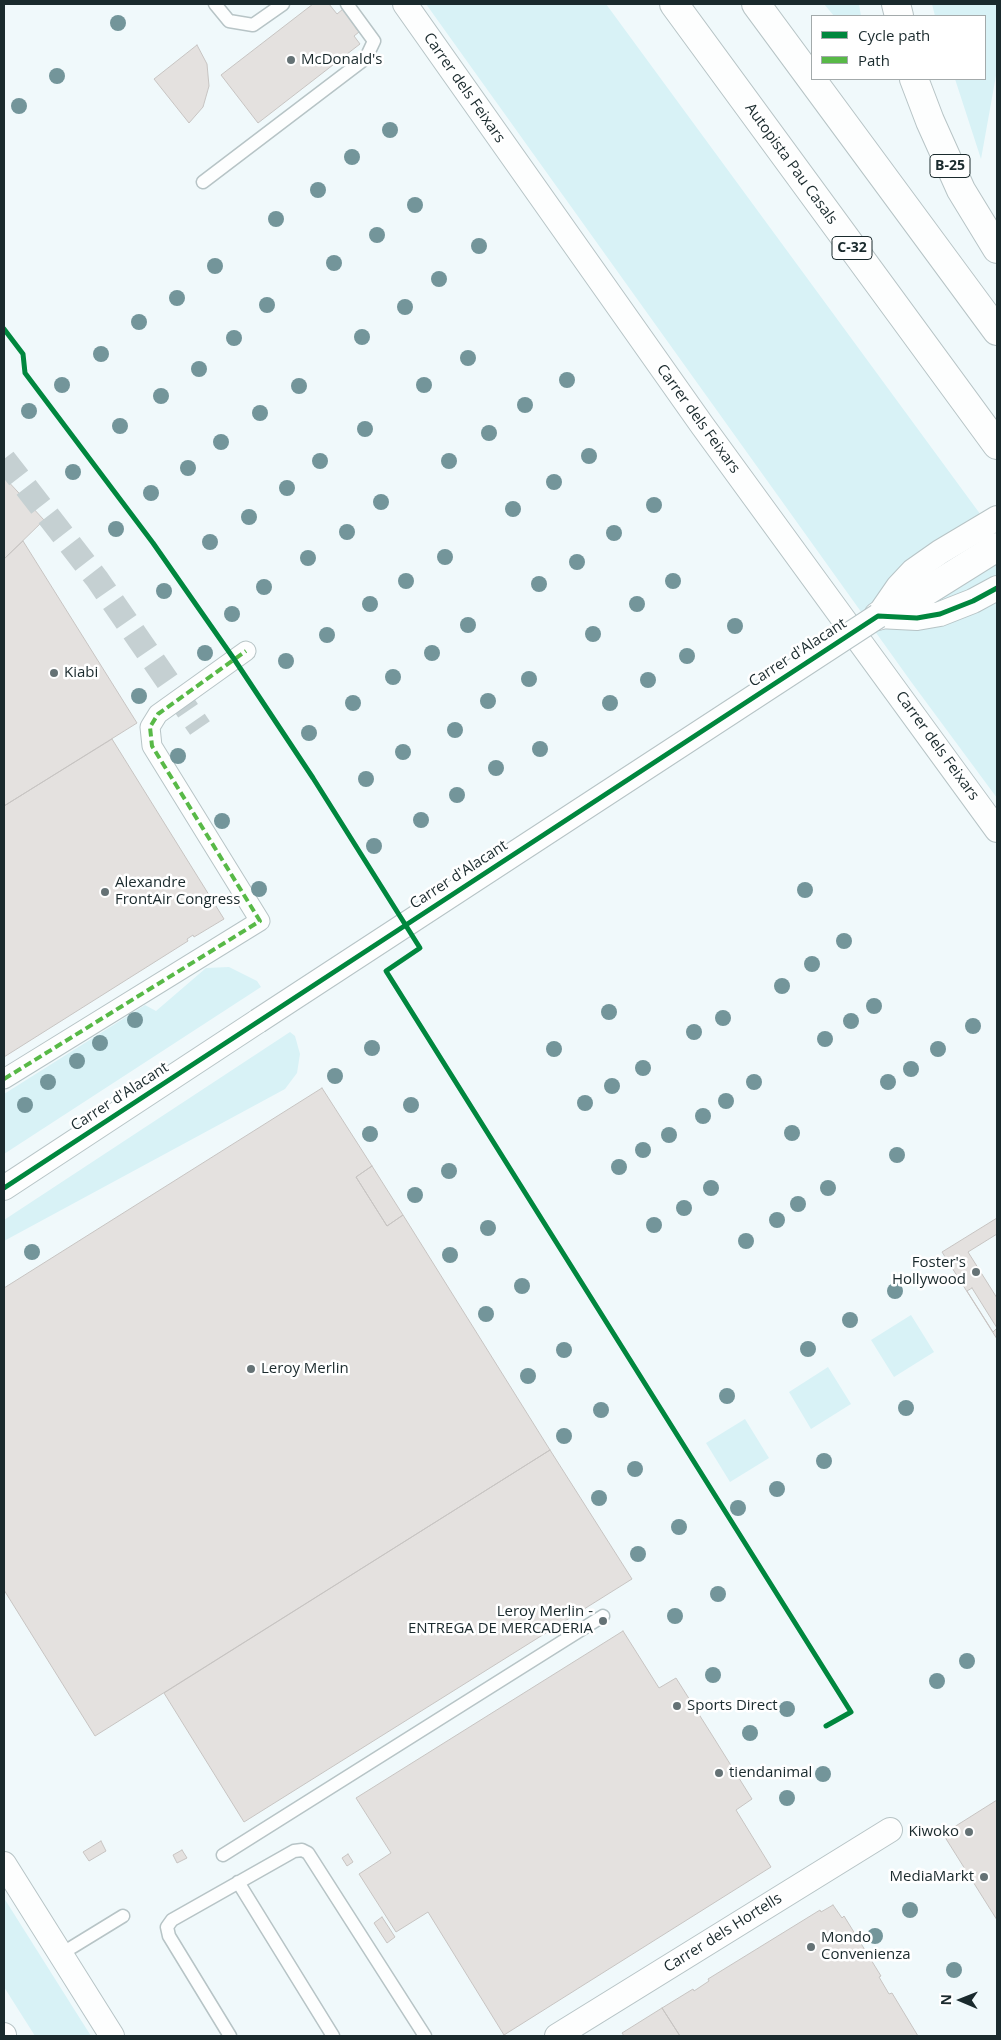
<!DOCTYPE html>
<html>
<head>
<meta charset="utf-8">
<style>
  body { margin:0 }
  #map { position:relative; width:1001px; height:2040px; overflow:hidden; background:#f0f9fb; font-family:"Open Sans",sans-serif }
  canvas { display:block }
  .frame { position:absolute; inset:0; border:5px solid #1a2a2d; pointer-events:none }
  .legend { position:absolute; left:811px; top:15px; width:175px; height:65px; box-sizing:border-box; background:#fff; border:1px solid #a3aaab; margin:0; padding:6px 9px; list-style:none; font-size:15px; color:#1a2a2d }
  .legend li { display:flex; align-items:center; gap:10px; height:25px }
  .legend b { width:25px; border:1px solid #a3aaab }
  .north { position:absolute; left:936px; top:1975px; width:50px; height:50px; -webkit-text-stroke:4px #fff; paint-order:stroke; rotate:271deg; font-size:14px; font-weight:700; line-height:20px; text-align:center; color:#1a2a2d }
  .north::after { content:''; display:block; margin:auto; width:18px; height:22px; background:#1a2a2d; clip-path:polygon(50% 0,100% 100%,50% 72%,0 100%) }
</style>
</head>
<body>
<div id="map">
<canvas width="1001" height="2040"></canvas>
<div class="frame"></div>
<ul class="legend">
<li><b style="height:6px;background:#00873e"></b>Cycle path</li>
<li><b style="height:6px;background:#58b947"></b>Path</li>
</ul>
<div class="north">N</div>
</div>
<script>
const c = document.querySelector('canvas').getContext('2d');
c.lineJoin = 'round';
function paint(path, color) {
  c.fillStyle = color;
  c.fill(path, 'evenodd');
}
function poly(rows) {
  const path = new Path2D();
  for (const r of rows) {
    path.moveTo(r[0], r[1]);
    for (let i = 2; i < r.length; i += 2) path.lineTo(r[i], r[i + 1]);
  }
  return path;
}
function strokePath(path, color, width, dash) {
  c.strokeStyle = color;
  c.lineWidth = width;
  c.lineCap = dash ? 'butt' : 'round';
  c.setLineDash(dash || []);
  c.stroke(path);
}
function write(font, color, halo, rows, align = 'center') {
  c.font = font + ' "Open Sans",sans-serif';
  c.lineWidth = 5;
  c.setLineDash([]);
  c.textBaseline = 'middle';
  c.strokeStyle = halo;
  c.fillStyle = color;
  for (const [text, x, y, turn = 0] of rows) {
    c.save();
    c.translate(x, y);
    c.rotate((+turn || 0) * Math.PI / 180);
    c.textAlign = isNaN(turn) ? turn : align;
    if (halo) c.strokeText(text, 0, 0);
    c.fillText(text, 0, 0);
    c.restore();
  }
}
const green = poly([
  [426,4,606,4,997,537,997,798,912,683],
  [824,4,859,4,861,16,834,16],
  [932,4,997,4,997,70,981,159,955,79,985,79,985,16,935,16],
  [229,967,257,981,261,987,4,1154,4,1094,145,1005,156,1011,206,968],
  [290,1032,295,1036,300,1054,297,1073,285,1089,4,1241,4,1220],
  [911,1315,934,1352,894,1377,871,1340],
  [828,1367,851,1404,811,1429,789,1392],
  [745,1419,769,1458,730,1482,706,1443],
  [4,1898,79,2017,91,2036,35,2036,4,1987]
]);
const building = poly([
  [313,4,329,4,337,14,343,9,357,26,355,27,359,32,354,36,360,44,258,123,221,75,313,4],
  [197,45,207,64,209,86,203,107,189,123,154,79,197,45],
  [4,477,44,520,4,559,4,477],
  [23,541,137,723,4,806,4,559,23,541],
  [112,739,224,919,194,937,193,935,187,939,188,941,4,1057,4,806,112,739],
  [322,1088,372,1166,356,1177,387,1226,403,1215,550,1450,95,1736,4,1590,4,1288,322,1088],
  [372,1166,403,1215,387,1226,356,1177,372,1166],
  [997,1218,997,1339,942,1252,997,1218],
  [997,1234,997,1298,968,1252,997,1234],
  [972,1288,997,1328,993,1332,967,1291,972,1288],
  [550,1450,632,1579,244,1822,164,1693,550,1450],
  [623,1631,659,1688,676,1678,712,1735,752,1799,736,1810,771,1867,504,2035,428,1912,396,1932,359,1874,391,1853,356,1798,623,1631],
  [997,1800,997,1920,943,1834,997,1800],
  [101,1841,106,1851,89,1861,83,1852,101,1841],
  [182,1850,187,1858,177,1863,173,1855,182,1850],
  [348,1854,353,1862,347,1866,342,1858,348,1854],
  [833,1905,842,1918,844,1916,881,1976,879,1977,889,1994,892,1993,918,2036,680,2036,662,2008,693,1989,694,1991,709,1981,708,1979,820,1910,821,1912,833,1905],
  [382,1917,395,1937,387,1943,374,1923,382,1917],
  [662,2008,680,2036,624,2036,622,2033,662,2008]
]);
const minorTunnel = poly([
  [4,459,97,579,200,728]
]);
const service = poly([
  [215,4,229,21,253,25,283,4],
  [203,182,366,58,374,41,347,4],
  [223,1855,603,1616],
  [238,1882,333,2036],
  [61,1954,123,1916],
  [230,2036,169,1936,167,1927,172,1920,294,1851,302,1850,308,1853,425,2036]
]);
const pedestrian = poly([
  [4,1079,260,921,152,746,150,727,158,714,246,651]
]);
const minor = poly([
  [405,4,702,425,997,830],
  [878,616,898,587,913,571,940,552,997,518],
  [878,616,917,618,940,614,973,601,997,588],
  [4,1188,258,1021],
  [4,1864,112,2036],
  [4,2035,4,2036],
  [557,2036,890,1830]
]);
const motorway = poly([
  [674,4,997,445],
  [756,4,997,331],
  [896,4,899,16],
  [914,79,930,121,961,190,997,249],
  [878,616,914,599,997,547]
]);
const minorBridge = poly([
  [258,1021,878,616]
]);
const quiet = poly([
  [4,1079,260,921,152,746,150,727,158,714,246,651]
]);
const cycleway = poly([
  [4,329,23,354,25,373,153,543,234,659,313,778,420,948,386,971,851,1712,826,1726],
  [4,1188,878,616,917,618,940,614,973,601,997,588]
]);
const trees = [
  [118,23],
  [57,76],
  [19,106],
  [390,130],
  [352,157],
  [318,190],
  [415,205],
  [276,219],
  [377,235],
  [479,246],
  [334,263],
  [215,266],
  [439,279],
  [177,298],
  [267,305],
  [405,307],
  [139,322],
  [362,337],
  [234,338],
  [101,354],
  [468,358],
  [199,369],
  [567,380],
  [62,385],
  [424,385],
  [299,386],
  [161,396],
  [525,405],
  [29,411],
  [260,413],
  [120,426],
  [365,429],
  [489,433],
  [221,442],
  [589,456],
  [320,461],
  [449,461],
  [188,468],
  [73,472],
  [554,482],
  [287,488],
  [151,493],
  [381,502],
  [654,505],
  [513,509],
  [249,517],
  [116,529],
  [347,532],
  [614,533],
  [210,542],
  [445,557],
  [308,558],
  [577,562],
  [406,581],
  [673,581],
  [539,584],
  [264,587],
  [164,591],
  [370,604],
  [637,604],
  [232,614],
  [468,625],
  [735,626],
  [593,634],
  [327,635],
  [205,653],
  [432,653],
  [687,656],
  [286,661],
  [393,677],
  [529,679],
  [648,680],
  [139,696],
  [488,701],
  [353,703],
  [610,703],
  [455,730],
  [309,733],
  [540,749],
  [403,752],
  [178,756],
  [496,768],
  [366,779],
  [457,795],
  [421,820],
  [222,821],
  [374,846],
  [259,889],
  [805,890],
  [844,941],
  [812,964],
  [782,986],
  [874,1006],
  [609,1012],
  [723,1018],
  [135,1020],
  [851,1021],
  [973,1026],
  [694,1032],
  [825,1039],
  [100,1043],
  [372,1048],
  [554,1049],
  [938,1049],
  [77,1061],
  [643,1068],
  [911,1069],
  [335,1076],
  [48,1082],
  [754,1082],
  [888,1082],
  [612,1086],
  [726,1101],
  [585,1103],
  [25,1105],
  [411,1105],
  [703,1116],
  [792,1133],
  [370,1134],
  [669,1135],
  [643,1150],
  [897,1155],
  [619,1167],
  [449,1171],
  [711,1188],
  [828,1188],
  [415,1195],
  [798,1204],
  [684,1208],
  [777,1220],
  [654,1225],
  [488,1228],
  [746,1241],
  [32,1252],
  [450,1255],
  [522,1286],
  [895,1291],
  [486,1314],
  [850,1320],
  [808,1349],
  [564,1350],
  [528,1376],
  [727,1396],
  [906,1408],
  [601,1410],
  [564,1436],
  [824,1461],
  [635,1469],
  [777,1489],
  [599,1498],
  [738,1508],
  [679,1527],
  [638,1554],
  [718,1594],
  [675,1616],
  [967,1661],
  [713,1675],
  [937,1681],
  [787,1709],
  [750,1733],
  [823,1774],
  [787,1798],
  [910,1910],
  [875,1936],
  [954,1970]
];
const markers = [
  [291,60,5,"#657275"],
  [54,673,5,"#657275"],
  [105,892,5,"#657275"],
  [976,1272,5,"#657275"],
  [251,1369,5,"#657275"],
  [603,1621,5,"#657275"],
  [677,1706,5,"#657275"],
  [719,1773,5,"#657275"],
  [969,1832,5,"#657275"],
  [984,1877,5,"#657275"],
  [811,1947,5,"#657275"]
];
const shields = [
  [950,166,40],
  [852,248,40]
];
const shieldNames = [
  ["B-25",950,166],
  ["C-32",852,248]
];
const poiNames = [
  ["McDonald's",301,60],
  ["Kiabi",64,673],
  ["Alexandre",115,883],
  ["FrontAir Congress",115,900],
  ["Foster's",966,1263,"right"],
  ["Hollywood",966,1280,"right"],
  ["Leroy Merlin",261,1369],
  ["Leroy Merlin -",593,1612,"right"],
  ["ENTREGA DE MERCADERIA",593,1629,"right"],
  ["Sports Direct",687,1706],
  ["tiendanimal",729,1773],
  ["Kiwoko",959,1832,"right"],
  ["MediaMarkt",974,1877,"right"],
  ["Mondo",821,1938],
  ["Convenienza",821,1955]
];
const streetNames = [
  ["Carrer dels Feixars",464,88,55],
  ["Autopista Pau Casals",791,164,54],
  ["Carrer dels Feixars",698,419,54],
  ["Carrer d'Alacant",798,653,-33],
  ["Carrer dels Feixars",937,746,54],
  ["Carrer d'Alacant",459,875,-33],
  ["Carrer d'Alacant",120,1097,-33],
  ["Carrer dels Hortells",723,1933,-32]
];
paint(green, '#d8f2f6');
paint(building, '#e4e1df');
strokePath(building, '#c7c4c2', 1);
strokePath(minorTunnel, '#c5d0d2', 24, [24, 12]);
strokePath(service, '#b7c4c6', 15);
strokePath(pedestrian, '#b7c4c6', 21);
strokePath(minor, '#b7c4c6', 26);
strokePath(motorway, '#b7c4c6', 30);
strokePath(service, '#fdfefe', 12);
strokePath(pedestrian, '#fdfefe', 19);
strokePath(minor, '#fdfefe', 24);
strokePath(motorway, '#fdfefe', 28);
strokePath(minorBridge, '#b7c4c6', 26, []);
strokePath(minorBridge, '#fdfefe', 24);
strokePath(quiet, '#58b947', 4, [8, 4]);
strokePath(cycleway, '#00873e', 5);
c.fillStyle = '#73959a';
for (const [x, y] of trees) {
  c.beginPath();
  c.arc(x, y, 8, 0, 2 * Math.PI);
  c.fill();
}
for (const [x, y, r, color] of markers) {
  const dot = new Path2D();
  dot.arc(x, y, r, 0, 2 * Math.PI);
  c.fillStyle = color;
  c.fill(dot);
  strokePath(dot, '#fff', 2);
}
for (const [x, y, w] of shields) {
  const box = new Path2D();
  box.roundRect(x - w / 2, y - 11.5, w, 23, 4);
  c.fillStyle = '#fff';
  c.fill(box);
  strokePath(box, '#1a2a2d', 1);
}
write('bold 14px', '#1a2a2d', null, shieldNames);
write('15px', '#1a2a2d', '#fff', poiNames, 'left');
write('15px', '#1a2a2d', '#fff', streetNames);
</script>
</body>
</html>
